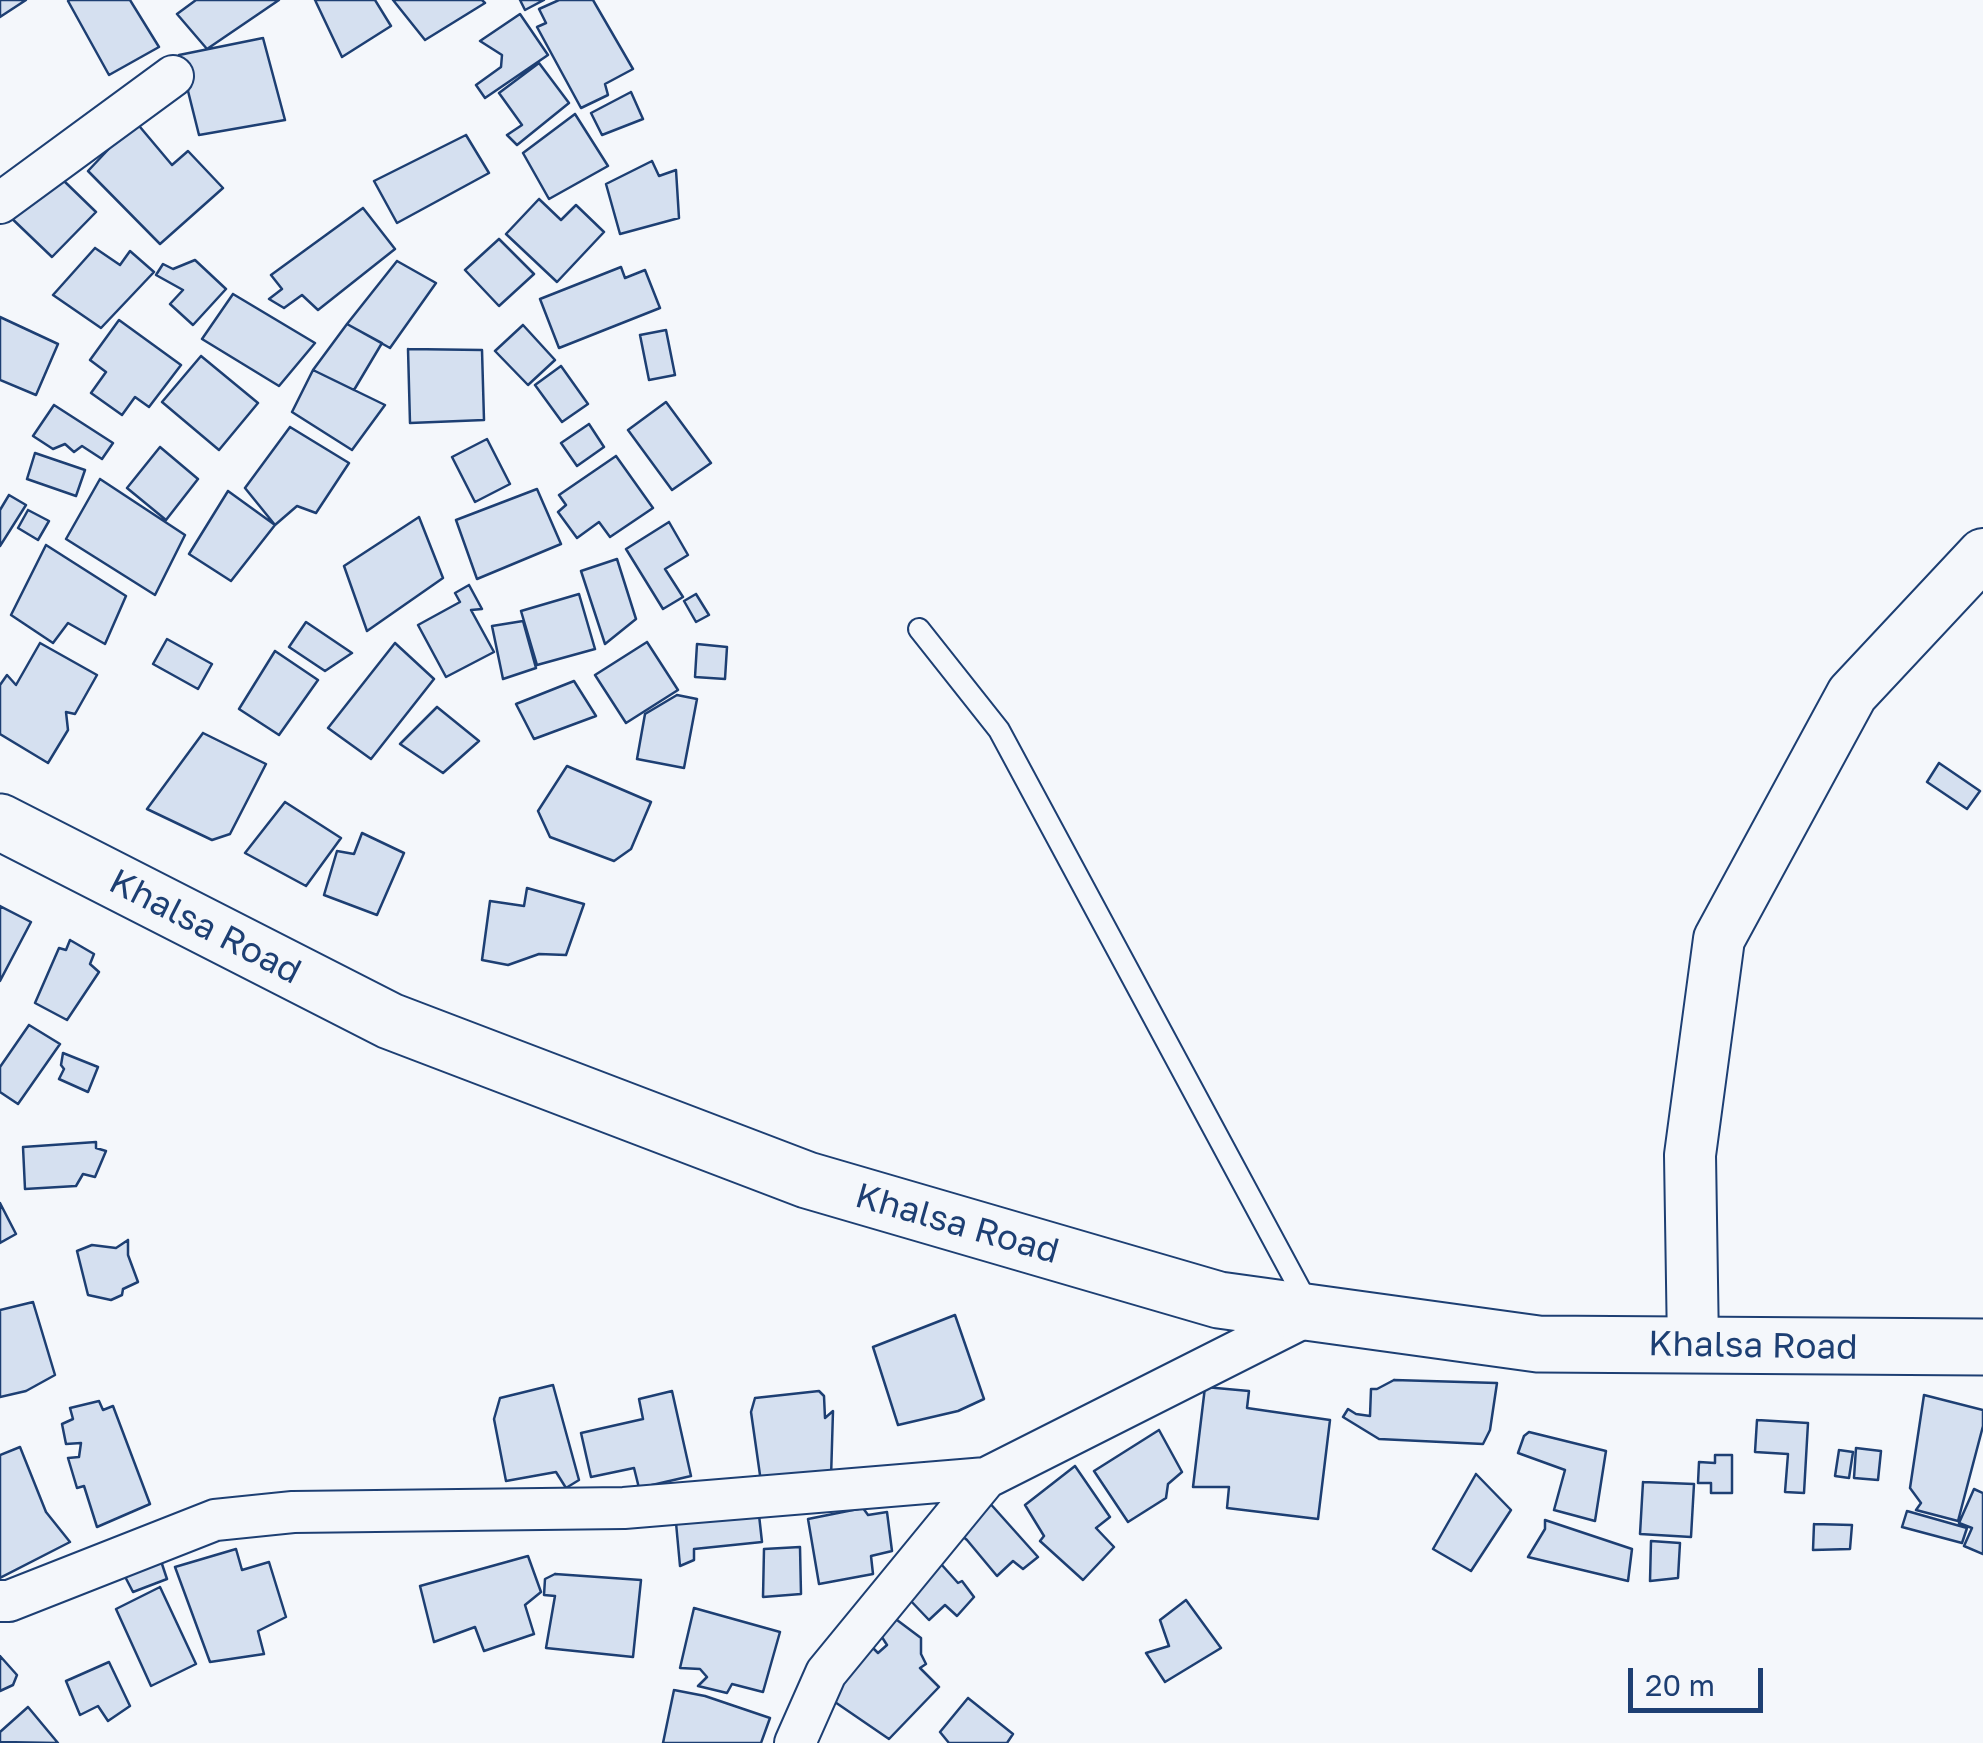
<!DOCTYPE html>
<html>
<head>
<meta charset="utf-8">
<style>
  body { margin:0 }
  #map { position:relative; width:1983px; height:1743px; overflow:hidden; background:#f4f7fb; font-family:"Golos Text",sans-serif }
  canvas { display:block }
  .scale { position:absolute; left:1628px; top:1668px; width:135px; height:45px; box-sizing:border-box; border:5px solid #1d3f73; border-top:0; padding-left:12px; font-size:30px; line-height:35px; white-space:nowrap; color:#1d3f73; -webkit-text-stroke:8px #f4f7fb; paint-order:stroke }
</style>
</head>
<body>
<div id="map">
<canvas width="1983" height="1743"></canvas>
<div class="scale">20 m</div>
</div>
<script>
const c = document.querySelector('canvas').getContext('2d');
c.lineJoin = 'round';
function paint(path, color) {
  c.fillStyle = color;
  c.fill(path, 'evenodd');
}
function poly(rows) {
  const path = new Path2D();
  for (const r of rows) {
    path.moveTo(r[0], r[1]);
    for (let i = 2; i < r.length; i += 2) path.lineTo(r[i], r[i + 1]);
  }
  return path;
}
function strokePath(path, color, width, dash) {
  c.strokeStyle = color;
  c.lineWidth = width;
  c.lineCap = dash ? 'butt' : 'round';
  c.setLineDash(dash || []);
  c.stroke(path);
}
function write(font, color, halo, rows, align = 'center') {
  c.font = font + ' "Golos Text",sans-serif';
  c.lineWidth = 8;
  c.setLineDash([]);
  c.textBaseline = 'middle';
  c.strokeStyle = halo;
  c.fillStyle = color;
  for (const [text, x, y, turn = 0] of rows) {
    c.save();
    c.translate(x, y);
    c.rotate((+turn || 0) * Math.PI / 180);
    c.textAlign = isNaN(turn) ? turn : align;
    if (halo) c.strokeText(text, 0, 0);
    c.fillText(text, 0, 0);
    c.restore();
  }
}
const building = poly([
  [0,0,26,0,0,17,0,0],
  [70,0,130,0,159,47,109,75,68,1,70,0],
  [196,0,279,0,207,49,177,14,196,0],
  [315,0,375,0,391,26,342,57,315,0],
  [393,0,482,0,485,3,425,40,393,0],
  [520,0,544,0,525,10,520,0],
  [559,0,593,0,633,69,605,84,608,95,581,108,537,27,546,23,539,9,559,0],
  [520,14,548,55,485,98,476,85,501,67,502,55,480,41,520,14],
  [263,38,285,120,199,135,179,55,263,38],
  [539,63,569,103,517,145,507,135,522,125,499,93,539,63],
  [631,92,643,119,602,135,591,113,631,92],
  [575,114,608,166,549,199,523,153,575,114],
  [135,121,172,165,188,151,223,188,160,244,88,171,135,121],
  [466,135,489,173,397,223,374,181,466,135],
  [652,161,659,176,676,170,679,218,620,234,606,184,652,161],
  [63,180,96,212,52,257,4,211,63,180],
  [539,199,561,220,576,205,604,232,557,282,506,234,539,199],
  [363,208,395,249,318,310,302,295,284,308,269,299,282,289,271,275,363,208],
  [499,239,534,274,499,306,465,270,499,239],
  [95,248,120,265,130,251,154,272,101,328,53,295,95,248],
  [195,260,226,289,193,325,170,304,183,290,156,275,163,264,173,269,195,260],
  [397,261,436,283,390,348,347,324,397,261],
  [621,267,625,278,645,270,660,308,559,348,540,299,621,267],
  [233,294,315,343,279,386,202,339,233,294],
  [0,317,58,344,36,395,0,380,0,317],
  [119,320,181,365,149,407,135,397,122,415,91,393,106,372,90,360,119,320],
  [347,324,382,343,354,390,313,370,347,324],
  [523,325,555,360,528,385,495,351,523,325],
  [666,330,675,375,649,380,640,335,666,330],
  [408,349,482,350,484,420,410,423,408,349],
  [201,356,258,403,219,450,162,402,201,356],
  [561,366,588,404,562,422,535,385,561,366],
  [313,370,385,405,352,450,292,412,313,370],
  [666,402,711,463,672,490,628,430,666,402],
  [54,405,113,443,102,459,82,446,74,452,65,444,53,449,33,436,54,405],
  [589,424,604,447,577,466,561,443,589,424],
  [290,427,349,463,316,513,297,506,275,525,245,488,290,427],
  [487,439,510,484,475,502,452,457,487,439],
  [160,447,198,479,166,520,127,488,160,447],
  [35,453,85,470,76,496,27,479,35,453],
  [616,456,653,508,610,537,599,522,577,538,558,512,566,505,559,495,616,456],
  [100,479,185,535,155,595,66,539,100,479],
  [537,489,561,544,477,579,456,520,537,489],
  [228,491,275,525,231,581,189,554,228,491],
  [9,495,26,505,0,546,0,510,9,495],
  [28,510,49,521,38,540,18,528,28,510],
  [419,517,443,578,367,631,344,566,419,517],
  [669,522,688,555,665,569,683,597,663,609,626,549,669,522],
  [46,545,126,596,105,644,68,623,53,643,11,615,46,545],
  [617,559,636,619,605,644,581,571,617,559],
  [469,585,482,609,471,610,494,652,446,677,418,625,460,602,455,593,469,585],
  [579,594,595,649,537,665,521,611,579,594],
  [696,594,709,615,696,622,684,601,696,594],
  [523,621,536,668,503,679,492,626,523,621],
  [306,622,352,653,325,671,289,647,306,622],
  [167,639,212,664,198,689,153,664,167,639],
  [647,642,678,690,626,723,595,675,647,642],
  [40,643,97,675,75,714,66,712,68,730,48,763,0,734,0,685,7,675,16,685,40,643],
  [395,643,434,679,371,759,328,728,395,643],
  [697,644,727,647,725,679,695,677,697,644],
  [275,651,318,680,279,735,239,709,275,651],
  [574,681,596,716,534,739,516,704,574,681],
  [677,695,697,699,684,768,637,759,645,714,677,695],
  [437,707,479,741,443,773,400,744,437,707],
  [203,733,266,764,230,834,212,840,147,809,203,733],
  [1939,763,1980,791,1967,809,1927,782,1939,763],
  [567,766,651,802,631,849,614,861,550,837,538,811,567,766],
  [285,802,341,838,306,886,245,853,285,802],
  [362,833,404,853,377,915,324,895,337,851,354,854,362,833],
  [527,888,584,904,566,955,539,954,508,965,482,960,490,901,524,906,527,888],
  [0,906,31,922,0,981,0,906],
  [70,940,94,954,90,964,99,972,67,1020,35,1003,59,948,66,950,70,940],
  [29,1025,60,1044,18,1104,0,1092,0,1067,29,1025],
  [63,1053,98,1067,88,1092,59,1079,64,1069,61,1065,63,1053],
  [96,1142,96,1148,106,1151,95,1177,83,1174,76,1186,25,1189,23,1147,96,1142],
  [0,1203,16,1234,0,1243,0,1203],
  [128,1240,128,1255,138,1282,123,1289,122,1295,111,1300,88,1295,77,1251,92,1245,116,1248,128,1240],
  [33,1302,55,1375,26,1391,0,1397,0,1310,33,1302],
  [955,1315,984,1399,958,1411,898,1425,873,1347,955,1315],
  [1394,1380,1497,1383,1490,1430,1483,1444,1379,1439,1343,1417,1348,1409,1356,1414,1370,1416,1371,1389,1377,1389,1394,1380],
  [553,1385,579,1480,566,1488,556,1472,506,1481,494,1419,500,1398,553,1385],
  [1205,1387,1249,1391,1247,1408,1330,1420,1318,1519,1227,1508,1229,1487,1193,1487,1205,1387],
  [672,1391,691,1476,639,1488,634,1468,591,1477,581,1433,643,1419,639,1399,672,1391],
  [819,1391,824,1396,825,1418,833,1411,831,1478,761,1482,751,1412,755,1398,819,1391],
  [1924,1395,1983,1410,1983,1426,1958,1521,1916,1510,1921,1503,1910,1488,1924,1395],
  [99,1401,103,1410,113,1406,150,1504,97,1527,84,1486,77,1488,68,1458,79,1457,81,1443,66,1444,62,1424,73,1419,70,1408,99,1401],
  [1757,1420,1808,1423,1804,1493,1785,1492,1788,1454,1755,1452,1757,1420],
  [1159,1430,1182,1472,1168,1484,1166,1498,1128,1522,1094,1471,1159,1430],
  [1529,1432,1606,1451,1595,1521,1554,1510,1565,1470,1518,1453,1524,1436,1529,1432],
  [20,1447,46,1512,70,1542,0,1578,0,1455,20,1447],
  [1856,1448,1881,1451,1878,1480,1854,1478,1856,1448],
  [1839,1450,1853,1452,1849,1478,1835,1476,1839,1450],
  [1715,1455,1732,1455,1732,1493,1711,1493,1711,1483,1698,1483,1699,1462,1715,1463,1715,1455],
  [1075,1466,1110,1517,1096,1528,1114,1547,1083,1580,1040,1541,1044,1536,1025,1505,1075,1466],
  [1476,1474,1511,1510,1471,1571,1433,1549,1476,1474],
  [1643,1482,1694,1484,1691,1537,1640,1534,1643,1482],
  [1974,1489,1983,1493,1983,1554,1964,1546,1972,1528,1959,1523,1974,1489],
  [987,1500,1038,1557,1023,1569,1013,1561,997,1576,967,1540,955,1530,987,1500],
  [863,1508,868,1515,887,1512,892,1551,871,1556,873,1574,819,1584,808,1519,863,1508],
  [1907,1511,1967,1528,1962,1543,1902,1527,1907,1511],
  [675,1512,759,1515,762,1542,694,1549,694,1560,680,1566,675,1512],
  [1545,1520,1632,1549,1628,1581,1528,1557,1545,1529,1545,1520],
  [1814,1524,1852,1525,1850,1549,1813,1550,1814,1524],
  [1651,1541,1680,1543,1678,1578,1650,1581,1651,1541],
  [800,1547,801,1594,763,1597,764,1549,800,1547],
  [236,1549,242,1570,269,1562,286,1617,258,1631,264,1654,210,1662,175,1567,236,1549],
  [158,1552,167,1579,133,1592,119,1565,158,1552],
  [528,1556,541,1592,525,1605,534,1634,484,1651,475,1627,434,1642,420,1586,528,1556],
  [941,1564,958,1583,962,1581,974,1597,957,1616,945,1605,929,1620,909,1599,941,1564],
  [555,1574,641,1580,633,1657,546,1648,555,1596,544,1595,545,1579,555,1574],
  [160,1587,196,1664,151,1686,116,1609,160,1587],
  [1186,1600,1221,1648,1165,1682,1146,1653,1169,1646,1160,1620,1186,1600],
  [694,1608,780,1632,763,1692,732,1684,727,1693,698,1686,707,1677,700,1669,680,1668,694,1608],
  [893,1617,921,1638,921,1654,926,1664,920,1668,939,1687,889,1739,832,1700,832,1694,872,1647,878,1653,887,1645,878,1631,893,1617],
  [0,1656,17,1675,13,1685,0,1691,0,1656],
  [109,1662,130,1706,108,1721,98,1706,80,1715,66,1681,109,1662],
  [674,1690,705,1696,770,1718,761,1743,663,1743,674,1690],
  [968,1698,1013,1734,1007,1743,949,1743,940,1732,968,1698],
  [28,1707,58,1743,0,1742,0,1732,28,1707]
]);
const service = poly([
  [919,629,999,730,1309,1306]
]);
const minor = poly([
  [0,203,173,76],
  [0,1601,9,1601,215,1520,293,1512,624,1508,986,1478],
  [795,1743,826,1673,986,1478,1313,1313]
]);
const tertiary = poly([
  [1693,1345,1690,1155,1719,939,1852,694,1983,554]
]);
const secondary = poly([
  [0,822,390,1021,807,1180,1219,1300,1538,1344,1983,1347]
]);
const streetNames = [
  ["Khalsa Road",205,927,27],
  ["Khalsa Road",957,1224,16],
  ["Khalsa Road",1753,1346,1]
];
paint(building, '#d5e0f0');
strokePath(building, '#1d3f73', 2.5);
strokePath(service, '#1d3f73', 24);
strokePath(minor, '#1d3f73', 44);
strokePath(tertiary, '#1d3f73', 54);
strokePath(secondary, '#1d3f73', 59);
strokePath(service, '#f4f7fb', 20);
strokePath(minor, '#f4f7fb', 40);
strokePath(tertiary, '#f4f7fb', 50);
strokePath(secondary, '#f4f7fb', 55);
write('35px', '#1d3f73', '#f4f7fb', streetNames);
</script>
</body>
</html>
